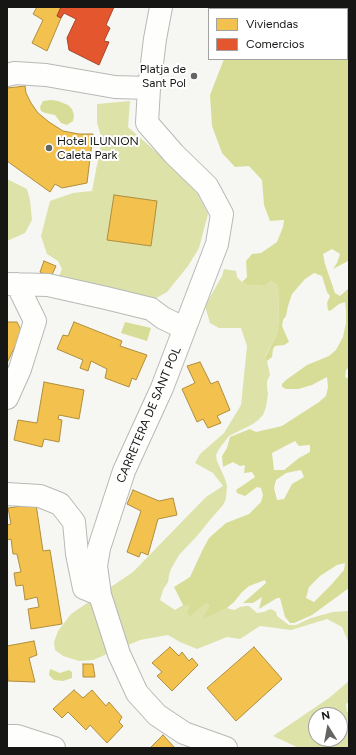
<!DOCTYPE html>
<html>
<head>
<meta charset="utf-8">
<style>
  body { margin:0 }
  #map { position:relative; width:356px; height:755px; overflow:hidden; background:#f6f7f3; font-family:Figtree,sans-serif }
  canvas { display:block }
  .frame { position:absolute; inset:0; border:8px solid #161614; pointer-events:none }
  .legend { position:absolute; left:208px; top:8px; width:140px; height:52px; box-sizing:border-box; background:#fff; border:1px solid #a2a2a1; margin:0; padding:5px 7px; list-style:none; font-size:12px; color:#161614 }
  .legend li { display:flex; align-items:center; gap:8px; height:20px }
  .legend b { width:20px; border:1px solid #a2a2a1 }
  .north { position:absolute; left:308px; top:707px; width:40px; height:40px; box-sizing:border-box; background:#fff; border:1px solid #a2a2a1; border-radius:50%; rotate:349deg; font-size:11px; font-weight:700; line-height:16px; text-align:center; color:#161614 }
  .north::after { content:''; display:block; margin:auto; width:14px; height:18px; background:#646562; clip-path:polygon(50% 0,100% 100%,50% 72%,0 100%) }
</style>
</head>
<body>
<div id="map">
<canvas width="356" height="755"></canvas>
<div class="frame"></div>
<ul class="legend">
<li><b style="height:11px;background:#f2c14e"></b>Viviendas</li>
<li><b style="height:11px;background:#e4572e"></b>Comercios</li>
</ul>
<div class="north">N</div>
</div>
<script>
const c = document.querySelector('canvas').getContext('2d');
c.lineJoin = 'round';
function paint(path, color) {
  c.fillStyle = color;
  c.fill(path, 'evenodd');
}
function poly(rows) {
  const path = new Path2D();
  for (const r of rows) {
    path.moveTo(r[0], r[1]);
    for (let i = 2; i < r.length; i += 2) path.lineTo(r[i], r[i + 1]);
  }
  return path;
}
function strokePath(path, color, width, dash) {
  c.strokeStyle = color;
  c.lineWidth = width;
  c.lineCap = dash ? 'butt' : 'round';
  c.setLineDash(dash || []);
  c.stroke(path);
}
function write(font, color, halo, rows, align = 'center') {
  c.font = font + ' Figtree,sans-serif';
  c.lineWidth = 4;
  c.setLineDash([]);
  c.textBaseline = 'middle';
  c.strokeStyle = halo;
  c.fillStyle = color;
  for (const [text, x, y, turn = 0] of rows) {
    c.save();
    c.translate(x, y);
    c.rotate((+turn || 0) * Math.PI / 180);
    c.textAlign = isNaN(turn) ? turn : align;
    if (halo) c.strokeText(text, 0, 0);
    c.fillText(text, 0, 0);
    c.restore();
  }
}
const forest = poly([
  [130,101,128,127,171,165,197,193,208,214,199,248,188,266,167,292,149,302,58,279,62,269,58,261,47,254,41,236,50,201,73,193,92,191,102,139,97,123,97,104],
  [7,179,27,189,30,200,32,220,25,233,7,241],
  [224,269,236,271,237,277,242,282,247,285,265,286,271,281,278,286,279,320,277,334,265,356,267,361,270,375,267,381,267,388,268,394,266,407,263,415,258,420,253,424,229,436,219,449,216,455,217,461,225,479,227,486,226,499,223,505,210,520,197,536,179,555,171,569,169,575,168,582,163,590,160,600,175,610,183,605,206,603,209,605,204,618,227,608,234,610,240,607,246,606,249,606,257,613,264,612,270,609,273,610,276,612,277,616,289,625,296,625,311,618,333,612,347,611,349,612,349,644,342,627,327,619,291,630,260,626,240,639,227,637,197,649,180,642,168,635,140,640,93,660,79,661,63,656,55,650,54,642,58,631,71,614,133,572,206,497,223,486,213,473,195,463,200,454,224,433,241,405,247,346,241,328,219,328,210,323,205,306,222,276],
  [349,681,349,702,346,704,347,712,349,712,349,748,299,748,273,736,329,698],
  [316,715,340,715,340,739,316,739]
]);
const water = poly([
  [256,7,349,7,349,263,348,261,333,269,337,263,340,254,332,249,323,254,325,264,335,293,340,296,349,288,349,367,346,370,345,377,349,379,349,588,312,615,294,623,290,623,285,617,280,598,277,598,259,609,262,597,253,603,243,603,266,583,265,580,249,586,242,592,234,602,227,608,203,619,209,605,206,603,190,616,187,613,190,606,183,605,174,587,190,577,203,549,209,538,226,523,249,514,261,502,263,495,261,488,257,487,245,496,237,493,236,490,255,477,252,472,244,473,245,465,240,466,233,462,223,467,222,456,227,448,230,437,250,429,256,432,282,426,319,402,326,396,328,387,327,377,312,385,298,389,286,389,282,387,282,384,286,380,307,365,329,356,336,350,343,337,346,323,346,310,345,302,339,304,330,311,328,310,327,303,330,296,327,292,322,276,314,273,305,279,292,294,288,306,286,316,283,320,282,326,289,342,284,345,275,346,273,349,272,357,267,361,265,357,277,334,279,320,278,286,271,281,265,286,247,285,242,282,247,277,246,261,252,254,261,253,277,242,283,227,284,220,270,221,264,205,262,180,249,166,235,167,222,153,212,126,210,95,224,59,347,59,347,9,255,9],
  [295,441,299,446,310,445,310,452,299,458,284,470,274,470,272,453],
  [301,470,304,477,292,484,284,499,277,500,274,488,276,480,286,473],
  [345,563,344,570,331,585,314,602,306,598,309,587,320,576,337,565],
  [51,100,58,101,68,105,72,109,74,115,73,121,67,125,61,123,55,115,45,113,41,111,40,107,43,101],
  [125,322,151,328,147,341,121,333],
  [50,669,60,673,69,670,72,672,72,678,63,681,54,680,49,675]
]);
const homes = poly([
  [37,7,61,7,57,16,61,18,47,51,32,43,43,20,33,14,37,7],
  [25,86,26,93,31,103,38,113,49,122,63,131,79,134,93,134,87,183,62,188,55,184,50,192,7,161,7,88,25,86],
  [114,195,157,201,151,246,107,240,114,195],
  [44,261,56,266,51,277,40,272,44,261],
  [7,322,17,322,22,332,7,363,7,322],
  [74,322,122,341,120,346,147,355,136,380,132,378,129,387,105,378,107,369,91,361,88,371,80,368,83,360,57,349,63,335,68,336,74,322],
  [200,362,211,384,218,381,230,410,217,416,221,423,208,428,203,419,197,422,182,389,195,383,187,366,200,362],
  [44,382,84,390,79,419,59,415,58,419,62,420,59,442,44,439,42,447,14,440,18,420,37,423,44,382],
  [133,490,159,501,173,498,177,515,158,519,148,555,141,552,139,557,127,552,141,511,127,504,133,490],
  [36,504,43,551,50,550,62,624,31,629,28,609,39,607,37,597,25,600,23,585,16,586,14,573,21,572,17,554,13,554,11,539,7,540,7,525,11,524,8,508,36,504],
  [34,641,37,655,29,658,35,682,8,681,7,646,34,641],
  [170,647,179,656,182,652,189,661,192,658,198,665,172,691,157,676,162,672,152,663,170,647],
  [254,647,282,679,236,721,207,688,254,647],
  [83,664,93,664,95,677,83,677,83,664],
  [74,690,83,698,92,690,106,706,109,702,122,717,119,722,123,726,107,743,90,725,86,730,68,712,62,718,53,709,74,690],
  [163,735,175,748,150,748,163,735]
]);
const shops = poly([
  [61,7,114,7,106,25,110,28,104,41,109,42,99,65,69,50,67,38,76,19,64,13,61,18,57,16,61,7]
]);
const minor = poly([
  [161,7,155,39,149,88,147,123,174,154,207,186,222,214,217,244,162,388,124,471,99,548,96,566,100,595,119,654,137,693,157,715,184,733,226,748],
  [7,75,15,73,46,75,115,87,149,88],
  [7,284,48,285,106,298,151,309,163,318,184,328],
  [7,398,20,369,35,321,17,284],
  [7,494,40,496,60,504,74,522,77,554,84,588,99,594],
  [7,736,17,736,54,748]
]);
const markers = [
  [194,76,4,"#646562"],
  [49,148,4,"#646562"]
];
const poiNames = [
  ["Platja de",186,69],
  ["Sant Pol",186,83],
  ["Hotel ILUNION",57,141,"left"],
  ["Caleta Park",57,155,"left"]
];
const streetNames = [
  ["CARRETERA DE SANT POL",149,415,-67]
];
paint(forest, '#dde2a9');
paint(water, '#d7dd96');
paint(homes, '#f2c14e');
strokePath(homes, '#b08e3d', 1);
paint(shops, '#e4572e');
strokePath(shops, '#a64426', 1);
strokePath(minor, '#b8b9b6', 24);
strokePath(minor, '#fefefd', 22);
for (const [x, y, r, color] of markers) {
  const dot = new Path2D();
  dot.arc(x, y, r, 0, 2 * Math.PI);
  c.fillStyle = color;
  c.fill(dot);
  strokePath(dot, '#fff', 1.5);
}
write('12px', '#161614', '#fff', poiNames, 'right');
write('12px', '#161614', '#fff', streetNames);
</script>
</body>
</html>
